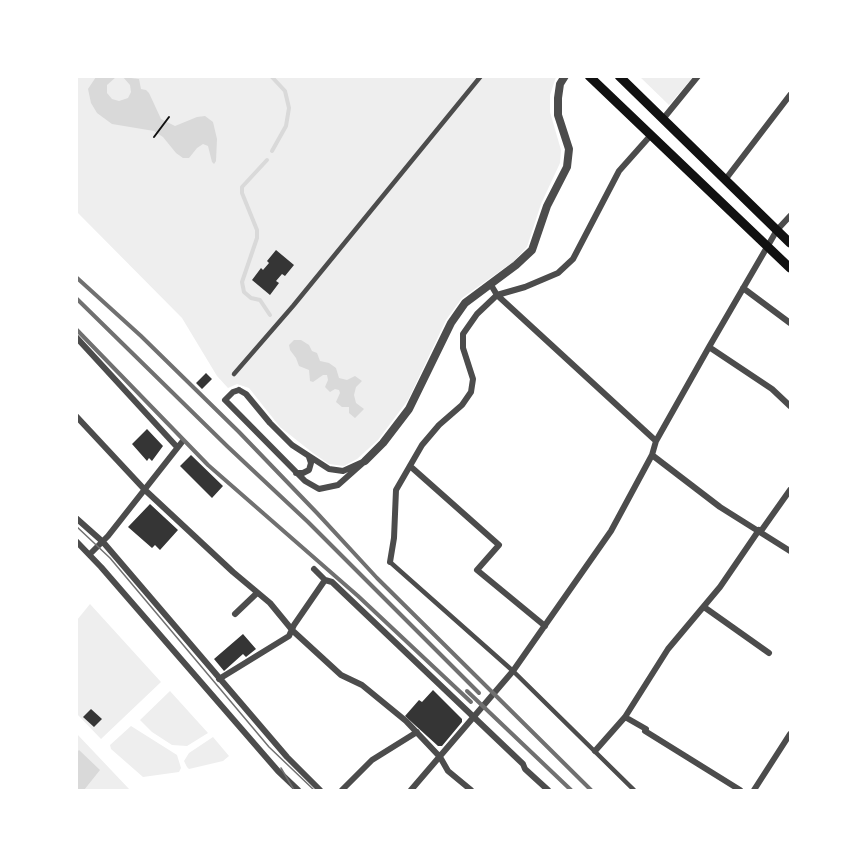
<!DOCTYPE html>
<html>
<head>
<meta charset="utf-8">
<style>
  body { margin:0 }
  #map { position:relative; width:867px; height:867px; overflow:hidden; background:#fff; font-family:"Times New Roman",serif }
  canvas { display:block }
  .frame { position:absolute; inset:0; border:78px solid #fff; pointer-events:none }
</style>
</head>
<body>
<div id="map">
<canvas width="867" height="867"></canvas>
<div class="frame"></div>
</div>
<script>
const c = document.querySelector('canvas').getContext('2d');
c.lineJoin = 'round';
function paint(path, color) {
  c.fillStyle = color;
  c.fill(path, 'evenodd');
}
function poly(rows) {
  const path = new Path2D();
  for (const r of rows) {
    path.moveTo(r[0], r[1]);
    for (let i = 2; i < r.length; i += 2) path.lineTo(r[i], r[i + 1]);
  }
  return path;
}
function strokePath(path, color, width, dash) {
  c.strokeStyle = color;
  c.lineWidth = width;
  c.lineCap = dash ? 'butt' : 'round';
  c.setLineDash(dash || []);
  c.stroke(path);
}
const green = poly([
  [77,77,556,77,550,95,550,112,561,150,560,163,541,204,527,247,513,262,462,298,446,320,408,400,378,440,357,459,344,466,329,464,313,453,280,427,249,388,237,384,228,388,217,376,182,318,77,212],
  [640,77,693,77,669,105],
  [90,604,161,682,101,739,77,714,77,620],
  [170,691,208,733,187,746,172,745,152,732,140,720],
  [131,726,177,755,181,768,179,772,143,777,111,749,110,745],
  [77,734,130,790,77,790],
  [213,737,229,756,223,761,189,769,187,767,184,761,189,753]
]);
const water = poly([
  [96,77,116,77,107,85,107,93,112,99,119,101,128,98,131,92,130,85,123,77,139,79,141,89,146,90,149,93,161,119,175,126,197,117,205,116,213,122,217,139,216,161,214,164,212,162,208,146,203,144,197,148,189,158,183,158,176,153,163,137,154,131,112,124,97,113,91,103,88,89],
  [294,340,301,340,309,345,312,351,317,353,320,361,329,363,336,368,339,378,347,380,355,376,362,381,356,387,354,395,356,403,364,409,355,418,349,413,349,407,342,407,336,402,340,393,339,390,335,389,330,392,325,387,328,380,327,375,323,375,313,382,310,381,309,370,299,366,296,358,290,350,289,345],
  [79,750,100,770,84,790,77,790,77,752]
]);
const stream = poly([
  [271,76,285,91,289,108,286,126,272,151],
  [267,160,242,187,242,193,257,230,257,238,242,282,244,292,251,298,260,300,270,315]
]);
const building = poly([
  [276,250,294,265,285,276,282,274,276,281,279,283,270,295,252,280,261,268,263,270,269,263,267,261],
  [206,373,212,379,202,389,196,383],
  [147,429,163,446,152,461,149,458,147,461,132,444],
  [191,455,223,486,212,498,180,466],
  [150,504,178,530,160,550,155,545,152,548,128,527],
  [243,634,256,649,246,657,243,654,224,671,214,659],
  [433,690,462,719,462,722,442,746,438,746,405,716,419,700,422,702],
  [91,709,102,719,94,727,83,717]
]);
const path = poly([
  [154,137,169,117]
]);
const pedestrian = poly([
  [234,374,293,306,481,76],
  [390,562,513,671,634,790]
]);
const minor = poly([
  [663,119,698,76],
  [725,180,790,95],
  [491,285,497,295,656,441],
  [743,288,790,323],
  [76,337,177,447],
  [709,347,772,389,790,406],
  [239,390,246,394,270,423,292,445,329,469,343,471,365,461,338,485,319,489,305,481,225,400,233,392,239,390],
  [76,416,145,490,233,572,270,603,293,631,341,675,362,685,406,721,440,757,448,771,471,790],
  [652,455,720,507,790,551],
  [410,466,499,545,477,570,545,626],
  [296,473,303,473,309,470,311,463,309,457],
  [76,518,103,542,287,757,320,790],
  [761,531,790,490],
  [76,541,101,567,278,771,298,790],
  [90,554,108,536,182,442],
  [390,562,394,538,396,490,422,445,439,425,462,405,471,392,473,379,463,348,463,334,477,314,497,295,525,287,558,273,573,259,619,171,651,135],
  [314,569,325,580,332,582,523,764,525,769,548,790],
  [704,607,769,653],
  [235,614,257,593],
  [219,679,289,636,294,625,325,580],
  [625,717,646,729,645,731,740,790],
  [595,751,625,717,668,649,720,587,759,530],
  [342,790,372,760,417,732],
  [411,790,513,671,611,531,652,455,656,441,709,347,777,230,790,216],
  [754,790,790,734]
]);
const tertiary = poly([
  [365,461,383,443,409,409,451,323,465,303,516,265,532,250,547,206,567,167,569,149,558,115,558,98,560,84,565,76]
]);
const trunk = poly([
  [589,76,790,268],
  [619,76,790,243]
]);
const tram = poly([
  [76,526,110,558,269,747,314,790],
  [281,768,294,790]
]);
const rail = poly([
  [76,277,141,336,239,432,317,513,377,578,591,790],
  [76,298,227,446,308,522,479,693],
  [76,329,208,465,358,596,471,702],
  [467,691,571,790]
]);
paint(green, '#eee');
paint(water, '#d9d9d9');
strokePath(stream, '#d9d9d9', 4);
paint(building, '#353535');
strokePath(path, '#111', 2);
strokePath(pedestrian, '#4c4c4c', 4.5);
strokePath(minor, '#4c4c4c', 6);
strokePath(tertiary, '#4c4c4c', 8);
strokePath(trunk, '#111', 9);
strokePath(tram, '#707070', 1.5);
strokePath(rail, '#707070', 4);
</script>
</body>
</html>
